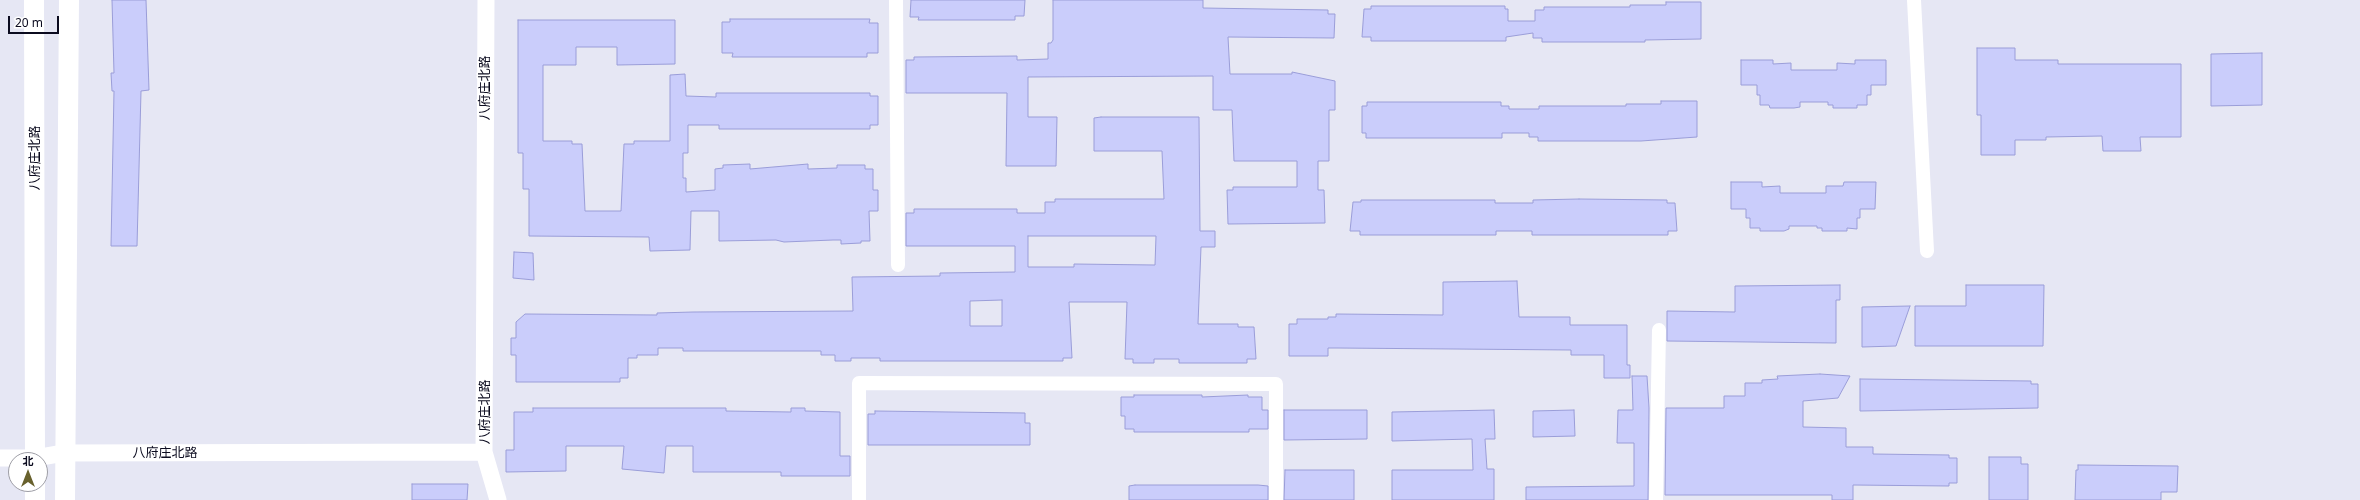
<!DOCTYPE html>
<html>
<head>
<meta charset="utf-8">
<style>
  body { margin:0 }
  #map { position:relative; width:2360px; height:500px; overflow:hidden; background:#e6e7f4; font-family:"Noto Sans","Noto Sans SC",sans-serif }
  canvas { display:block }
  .north { position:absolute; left:8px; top:452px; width:40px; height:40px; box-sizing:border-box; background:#fff; border:1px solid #9d9da5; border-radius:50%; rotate:0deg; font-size:11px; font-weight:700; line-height:16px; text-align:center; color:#0b0b1f }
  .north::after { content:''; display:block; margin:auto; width:14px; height:18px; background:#68612d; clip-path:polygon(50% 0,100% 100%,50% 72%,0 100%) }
  .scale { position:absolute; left:8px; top:16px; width:51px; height:18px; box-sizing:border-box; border:2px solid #0b0b1f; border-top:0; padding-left:5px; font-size:12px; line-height:14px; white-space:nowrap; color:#0b0b1f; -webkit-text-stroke:3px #fff; paint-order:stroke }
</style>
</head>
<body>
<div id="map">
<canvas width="2360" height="500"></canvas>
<div class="north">北</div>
<div class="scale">20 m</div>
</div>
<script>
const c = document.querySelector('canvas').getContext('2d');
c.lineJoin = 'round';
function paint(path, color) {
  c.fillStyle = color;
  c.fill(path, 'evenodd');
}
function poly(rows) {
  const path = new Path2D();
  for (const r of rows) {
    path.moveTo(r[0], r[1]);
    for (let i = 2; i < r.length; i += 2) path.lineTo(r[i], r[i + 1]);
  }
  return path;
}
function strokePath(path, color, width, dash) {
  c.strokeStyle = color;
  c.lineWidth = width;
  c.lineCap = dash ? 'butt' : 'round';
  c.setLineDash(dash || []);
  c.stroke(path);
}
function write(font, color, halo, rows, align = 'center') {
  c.font = font + ' "Noto Sans","Noto Sans SC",sans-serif';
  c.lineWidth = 3;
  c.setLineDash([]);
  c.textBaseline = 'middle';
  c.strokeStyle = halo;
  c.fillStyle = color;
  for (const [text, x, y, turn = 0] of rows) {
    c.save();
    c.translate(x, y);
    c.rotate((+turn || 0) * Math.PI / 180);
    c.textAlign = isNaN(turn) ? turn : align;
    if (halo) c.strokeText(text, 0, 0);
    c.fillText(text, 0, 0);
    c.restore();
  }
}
const building = poly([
  [112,0,146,0,149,90,141,91,137,246,111,246,114,91,112,91,111,73,114,73,112,0],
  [911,0,1025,0,1024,16,1015,16,1015,20,918,20,919,17,910,17,911,0],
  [1053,0,1203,0,1203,8,1328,10,1328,14,1335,14,1334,38,1228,37,1230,74,1292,74,1292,72,1335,81,1335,110,1329,110,1329,161,1318,161,1318,190,1324,190,1325,223,1228,224,1227,190,1233,190,1233,187,1297,187,1297,161,1234,161,1232,110,1213,110,1213,76,1028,77,1028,117,1057,117,1056,166,1006,166,1007,93,906,93,906,60,914,60,914,57,1017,56,1017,60,1048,59,1048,43,1051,43,1053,40,1053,0],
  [1666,2,1701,2,1701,39,1645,40,1645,42,1542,42,1542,38,1533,38,1533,33,1506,37,1506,41,1371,41,1371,37,1362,37,1364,9,1371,9,1371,6,1505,6,1505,9,1508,9,1508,21,1535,21,1535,10,1544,10,1544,7,1630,7,1630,5,1666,5,1666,2],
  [730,19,870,19,869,23,878,23,878,53,867,53,867,57,732,57,733,53,722,53,722,22,730,22,730,19],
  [518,20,675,20,675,64,617,65,617,47,576,47,576,65,543,65,543,141,572,141,572,144,582,144,585,211,621,211,624,144,634,144,634,141,670,141,670,75,685,74,686,96,716,97,716,93,870,93,870,96,878,96,878,125,870,125,870,129,719,129,719,125,688,125,688,153,683,153,683,178,686,178,686,192,715,190,715,169,723,168,723,165,750,164,750,169,808,164,808,169,837,168,837,165,865,165,865,169,873,169,873,190,878,190,878,211,869,211,870,241,861,241,861,243,841,244,841,240,833,240,784,242,776,240,719,241,719,211,691,211,690,250,650,251,649,237,529,236,529,189,523,189,523,153,518,153,518,20],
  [1977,48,2015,48,2015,60,2058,60,2058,64,2181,64,2181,137,2140,137,2141,151,2103,151,2102,136,2046,137,2046,140,2015,140,2015,155,1981,155,1981,115,1977,115,1977,48],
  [2262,53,2262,105,2211,106,2211,54,2262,53],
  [1741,60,1773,60,1773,64,1791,63,1791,70,1837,70,1837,63,1855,64,1855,60,1886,60,1886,85,1871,85,1871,95,1867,95,1867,105,1857,105,1857,108,1833,108,1833,105,1828,105,1828,102,1800,102,1800,107,1794,108,1770,108,1769,105,1760,105,1760,95,1757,95,1757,85,1741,85,1741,60],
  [1661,101,1697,101,1697,137,1641,141,1538,141,1538,137,1529,137,1529,133,1502,133,1502,138,1366,138,1366,133,1362,133,1362,106,1367,106,1367,102,1501,102,1501,106,1509,106,1509,109,1539,109,1539,106,1626,106,1626,104,1661,104,1661,101],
  [1101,117,1199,117,1200,231,1215,231,1215,247,1201,247,1198,324,1238,324,1238,327,1254,327,1256,359,1247,359,1247,363,1179,363,1179,359,1154,359,1154,363,1133,363,1133,359,1125,359,1127,302,1069,302,1072,358,1063,358,1063,361,880,361,880,358,851,358,851,361,835,361,835,355,821,355,821,351,683,351,683,348,658,348,658,355,637,355,637,358,628,358,628,378,620,378,620,382,516,382,516,355,511,355,511,338,516,338,516,322,525,314,657,315,657,313,693,312,853,311,852,277,940,276,940,273,1015,272,1015,246,906,246,906,213,914,213,914,209,1017,209,1017,213,1045,213,1045,202,1055,202,1055,199,1164,199,1162,151,1094,151,1094,118,1101,117],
  [1028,236,1156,236,1155,265,1074,264,1074,267,1028,267,1028,236],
  [1002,300,1002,326,970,326,970,301,1002,300],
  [1731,182,1762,182,1762,187,1780,186,1780,193,1826,193,1826,186,1843,186,1844,182,1876,182,1875,209,1860,209,1860,218,1857,218,1857,229,1847,228,1847,231,1822,231,1822,228,1817,228,1817,226,1789,226,1789,229,1784,231,1760,231,1760,228,1750,228,1750,218,1746,218,1746,209,1731,209,1731,182],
  [1579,199,1667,200,1667,203,1675,203,1677,231,1668,231,1668,235,1532,235,1532,231,1496,231,1496,235,1360,235,1360,231,1350,231,1353,202,1361,202,1361,200,1495,200,1495,203,1533,203,1533,200,1579,199],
  [514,252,533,253,534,280,513,278,514,252],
  [1517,281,1519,317,1570,317,1570,325,1627,325,1627,365,1630,365,1630,378,1604,378,1604,355,1571,355,1571,350,1337,348,1328,348,1328,356,1289,356,1289,324,1297,324,1297,319,1328,319,1328,317,1336,317,1336,314,1443,315,1443,282,1517,281],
  [1840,285,1840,300,1836,300,1836,343,1667,341,1667,311,1735,312,1735,286,1840,285],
  [1966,285,2044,285,2043,346,1915,346,1915,306,1966,306,1966,285],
  [1910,306,1896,346,1862,347,1862,307,1910,306],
  [1820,374,1850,376,1838,398,1803,401,1803,427,1846,428,1846,447,1873,447,1873,454,1949,455,1949,458,1957,458,1957,483,1949,483,1949,486,1853,485,1853,500,1832,500,1832,495,1665,495,1666,408,1724,408,1724,396,1745,396,1745,383,1762,383,1762,380,1778,379,1777,376,1820,374],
  [1632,376,1647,376,1649,408,1648,500,1526,500,1526,487,1634,486,1634,443,1617,443,1618,410,1633,410,1632,376],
  [1860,379,2031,381,2031,384,2038,384,2038,408,1860,411,1860,379],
  [1134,395,1202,395,1202,397,1248,395,1248,397,1262,397,1262,410,1268,410,1268,429,1249,429,1249,432,1134,432,1134,429,1125,429,1125,416,1121,416,1121,397,1134,397,1134,395],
  [533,408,726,408,726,411,791,412,791,408,805,408,805,411,840,412,840,456,850,456,850,476,781,476,781,472,693,472,693,446,666,446,664,473,622,469,624,446,566,446,566,471,506,472,506,450,514,450,514,412,533,412,533,408],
  [1284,410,1367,410,1367,439,1284,440,1284,410],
  [1494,410,1495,439,1485,439,1487,469,1494,469,1494,500,1392,500,1392,470,1473,470,1472,439,1392,441,1392,412,1494,410],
  [1574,410,1575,436,1533,437,1533,411,1574,410],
  [875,411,1025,413,1025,423,1030,423,1030,445,868,445,868,414,875,414,875,411],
  [1989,457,2021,457,2021,464,2028,464,2028,500,1989,500,1989,457],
  [2078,465,2178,466,2177,492,2161,492,2161,500,2075,500,2076,470,2078,470,2078,465],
  [1285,470,1354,470,1354,500,1284,500,1285,470],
  [412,484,468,484,467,500,412,500,412,484],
  [1135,485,1258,485,1268,486,1268,500,1129,500,1129,486,1135,485]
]);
const minor = poly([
  [896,0,898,265],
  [1914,0,1927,251],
  [859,500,859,383,1276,384,1276,500],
  [1656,500,1659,330]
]);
const tertiary = poly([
  [486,0,484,452,498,500],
  [0,458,35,458,64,453,484,452]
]);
const secondary = poly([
  [34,0,35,460],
  [35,484,35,500],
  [65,500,69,0]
]);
const streetNames = [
  ["八府庄北路",485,88,-90],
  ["八府庄北路",35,158,-90],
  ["八府庄北路",485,412,-90],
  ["八府庄北路",165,453]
];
paint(building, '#cacdfb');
strokePath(building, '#9a9dd8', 1);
strokePath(minor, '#fff', 14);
strokePath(tertiary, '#fff', 17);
strokePath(secondary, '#fff', 20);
write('13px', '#0b0b1f', '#fff', streetNames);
</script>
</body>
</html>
